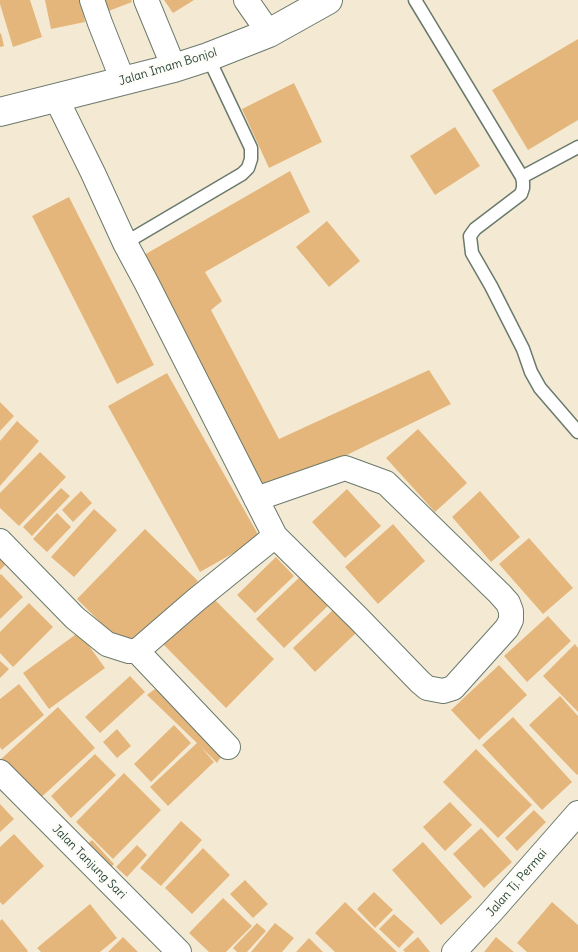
<!DOCTYPE html>
<html>
<head>
<meta charset="utf-8">
<style>
  body { margin:0 }
  canvas { display:block; background:#f4ead3 }
</style>
</head>
<body>
<canvas width="578" height="952"></canvas>
<script>
const c = document.querySelector('canvas').getContext('2d');
c.lineJoin = 'round';
function paint(path, color) {
  c.fillStyle = color;
  c.fill(path, 'evenodd');
}
function poly(rows) {
  const path = new Path2D();
  for (const r of rows) {
    path.moveTo(r[0], r[1]);
    for (let i = 2; i < r.length; i += 2) path.lineTo(r[i], r[i + 1]);
  }
  return path;
}
function strokePath(path, color, width, dash) {
  c.strokeStyle = color;
  c.lineWidth = width;
  c.lineCap = dash ? 'butt' : 'round';
  c.setLineDash(dash || []);
  c.stroke(path);
}
function write(font, color, halo, rows, align = 'center') {
  c.font = font + ' Delius,sans-serif';
  c.lineWidth = 4.5;
  c.setLineDash([]);
  c.textBaseline = 'middle';
  c.strokeStyle = halo;
  c.fillStyle = color;
  for (const [text, x, y, turn = 0] of rows) {
    c.save();
    c.translate(x, y);
    c.rotate((+turn || 0) * Math.PI / 180);
    c.textAlign = isNaN(turn) ? turn : align;
    if (halo) c.strokeText(text, 0, 0);
    c.fillText(text, 0, 0);
    c.restore();
  }
}
const building = poly([
  [0,0,30,0,42,37,13,47,0,4],
  [45,0,81,0,85,22,51,29],
  [101,0,131,0,132,2,106,12],
  [164,0,194,0,173,13],
  [1,33,4,46,0,47,0,34],
  [578,39,578,120,528,150,492,90],
  [294,83,322,142,269,168,242,109],
  [455,127,480,166,435,195,410,156],
  [290,171,310,212,205,272,222,301,211,310,279,439,429,370,451,404,263,496,144,255],
  [69,197,154,365,117,384,32,216],
  [327,221,360,261,329,287,296,247],
  [167,373,260,538,200,572,108,406],
  [0,402,14,416,0,431],
  [17,421,39,441,0,486,0,441],
  [418,429,467,483,435,512,386,458],
  [40,452,66,477,19,526,0,508,0,493],
  [61,488,70,496,32,536,23,527],
  [347,489,381,526,345,558,312,522],
  [81,491,92,503,73,522,62,510],
  [480,491,520,537,491,562,452,517],
  [94,509,117,530,74,577,51,557],
  [57,513,71,527,47,552,33,539],
  [393,524,425,561,378,604,345,567],
  [145,529,198,581,129,651,77,599],
  [529,538,573,588,543,614,499,564],
  [276,557,294,576,255,613,237,595],
  [0,558,6,564,0,570],
  [304,573,332,602,284,648,256,619],
  [1,574,23,597,0,619,0,575],
  [211,596,274,659,226,708,163,644],
  [29,603,53,627,13,667,0,653,0,632],
  [334,609,357,632,315,672,293,648],
  [548,616,571,641,527,682,504,656],
  [79,632,105,668,49,709,23,673],
  [575,644,578,648,578,712,543,676],
  [0,661,9,669,0,678],
  [499,665,527,695,479,740,451,710],
  [130,676,145,692,100,733,85,717],
  [19,684,44,715,2,750,0,747,0,699],
  [155,689,224,752,217,763,200,746,214,762,168,806,150,787,197,743,147,695],
  [560,696,578,716,578,774,577,775,529,725],
  [58,707,95,748,36,802,0,763,0,760],
  [513,717,572,782,542,810,482,745],
  [174,725,191,743,151,782,134,764],
  [117,729,131,746,117,758,103,742],
  [476,749,532,805,498,838,443,782],
  [95,754,116,775,71,818,51,796],
  [124,773,161,810,113,859,76,822],
  [450,802,472,825,445,851,423,827],
  [0,804,14,819,0,832],
  [534,810,546,822,517,851,505,838],
  [181,821,202,840,161,886,140,868],
  [481,828,512,862,484,888,453,854],
  [14,834,44,866,3,905,0,902,0,847],
  [92,840,114,864,107,871,84,847],
  [423,842,472,897,441,925,392,870],
  [137,845,147,855,127,877,116,867],
  [203,848,230,875,192,914,165,888],
  [245,880,268,904,253,918,230,894],
  [374,892,393,910,375,928,357,909],
  [223,898,252,926,226,952,209,952,189,933],
  [345,902,397,952,335,952,315,933],
  [552,902,578,925,578,952,527,952,517,943],
  [90,904,117,938,100,952,41,952,37,948],
  [394,914,414,932,399,948,379,929],
  [2,919,28,951,27,952,0,952,0,921],
  [257,923,266,931,247,952,237,952,233,948],
  [275,923,294,938,282,952,251,952],
  [123,937,138,952,108,952],
  [418,937,430,952,405,952,403,950],
  [496,937,514,952,484,952],
  [309,938,323,952,296,952]
]);
const lane = poly([
  [415,0,522,177,523,182,523,188,521,194,475,229,470,236,472,253,491,286,523,349,531,372,540,388,578,432],
  [522,177,578,147],
  [125,243,242,174,248,168,251,159,251,148,208,57]
]);
const street = poly([
  [92,0,100,23,123,81],
  [146,0,174,68],
  [246,0,269,33],
  [56,98,93,173,125,243,146,282,275,536,359,619,420,682,427,688,443,691,453,688,507,628,511,620,511,611,508,603,500,594,386,483,345,468,256,499],
  [0,541,75,618,107,644,129,651,137,651,196,600,275,536],
  [137,651,228,747],
  [0,772,179,952],
  [454,952,492,911,578,813]
]);
const secondary = poly([
  [0,112,174,68,208,57,269,33,328,0]
]);
const streetNames = [
  ["Jalan Imam Bonjol",168,67,-17],
  ["Jalan Tanjung Sari",89,862,45],
  ["Jalan Tj. Permai",517,883,-49]
];
paint(building, '#e5b67b');
strokePath(lane, '#6a7a6c', 15);
strokePath(street, '#6a7a6c', 26);
strokePath(secondary, '#6a7a6c', 30);
strokePath(lane, '#fff', 12);
strokePath(street, '#fff', 24);
strokePath(secondary, '#fff', 28);
write('12px', '#1f3d34', '#fdfcf7', streetNames);
</script>
</body>
</html>
